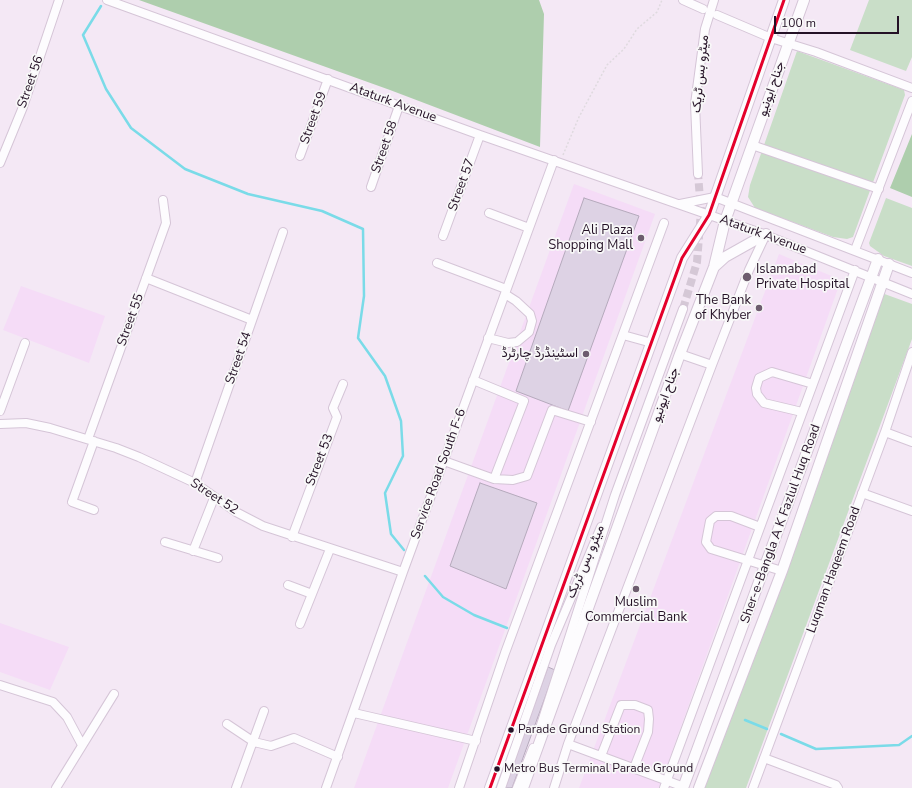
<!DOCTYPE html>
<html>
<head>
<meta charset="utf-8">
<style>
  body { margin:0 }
  #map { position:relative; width:912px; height:788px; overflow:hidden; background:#f4e8f5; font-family:"Nunito Sans",sans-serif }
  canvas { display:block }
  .scale { position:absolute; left:774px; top:16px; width:125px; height:18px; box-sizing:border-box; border:2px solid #241126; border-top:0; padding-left:5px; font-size:12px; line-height:14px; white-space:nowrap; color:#241126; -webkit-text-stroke:3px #f8f8f8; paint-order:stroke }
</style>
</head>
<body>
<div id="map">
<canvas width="912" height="788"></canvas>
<div class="scale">100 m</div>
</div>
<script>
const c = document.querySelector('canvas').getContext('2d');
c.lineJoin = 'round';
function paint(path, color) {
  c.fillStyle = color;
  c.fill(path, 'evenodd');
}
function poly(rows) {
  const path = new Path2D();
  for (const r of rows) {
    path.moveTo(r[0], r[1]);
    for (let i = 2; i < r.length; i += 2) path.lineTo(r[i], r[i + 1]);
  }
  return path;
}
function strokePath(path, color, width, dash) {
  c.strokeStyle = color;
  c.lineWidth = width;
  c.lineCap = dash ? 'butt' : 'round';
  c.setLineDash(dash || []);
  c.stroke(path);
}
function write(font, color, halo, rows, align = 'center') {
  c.font = font + ' "Nunito Sans",Vazirmatn,sans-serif';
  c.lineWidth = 3.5;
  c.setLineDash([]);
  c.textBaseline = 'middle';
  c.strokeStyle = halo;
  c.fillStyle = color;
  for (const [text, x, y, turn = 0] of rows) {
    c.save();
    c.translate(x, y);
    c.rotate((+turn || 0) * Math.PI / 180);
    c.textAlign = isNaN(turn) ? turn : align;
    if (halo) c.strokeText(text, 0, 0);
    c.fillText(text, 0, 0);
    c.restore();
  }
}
const built = poly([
  [574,184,655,214,448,788,354,788],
  [779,254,841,280,659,788,579,788],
  [21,286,105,316,89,363,3,330],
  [0,623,69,647,50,690,0,672]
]);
const green = poly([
  [869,0,912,0,912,57,906,71,850,50],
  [797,51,904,90,905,95,853,237,847,239,833,237,755,208,748,197,750,185],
  [886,198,912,208,912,266,884,256,870,246,869,243],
  [879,292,912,304,912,339,746,788,702,788]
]);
const forest = poly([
  [139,0,539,0,544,14,540,147,390,90],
  [912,134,912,197,890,188]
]);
const stream = poly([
  [101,6,83,35,106,89,131,128,185,169,248,194,322,211,363,229,364,296,358,338,385,376,401,421,403,456,385,493,391,534,404,550],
  [425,576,443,597,474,615,507,628],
  [745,720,767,729],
  [781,734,816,749,899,745,912,736]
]);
const building = poly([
  [584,198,639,216,568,411,516,391,584,198],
  [480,483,537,503,506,589,450,566,480,483],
  [548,667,555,670,512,788,504,788,548,667]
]);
const minorTunnel = poly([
  [683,309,697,262,701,211,698,174]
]);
const path = poly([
  [563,155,579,117,607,65,624,49,637,29,657,12,662,0]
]);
const minor = poly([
  [107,0,480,135,758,232,912,294],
  [683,0,703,9],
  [717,15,771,38,816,52,912,88],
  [752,145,879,189],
  [300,156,328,79],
  [0,163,23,107,59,0],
  [698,174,695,104,705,29,714,0],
  [371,187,399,106],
  [680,204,715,197,912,273],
  [489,213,529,228],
  [443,236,480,135],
  [855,250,912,101],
  [437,263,506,289],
  [146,278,252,320],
  [623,335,652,343],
  [488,338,508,343,517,342,529,332,532,321,530,314,516,301,505,294],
  [680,354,712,365],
  [473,380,524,401,494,479],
  [0,411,25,343],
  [802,412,764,403,757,394,756,388,759,378,772,372,813,384],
  [0,424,26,423,50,428,116,448,139,457,195,483,236,512,263,526,403,572],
  [885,432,912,442],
  [88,439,166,223,163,200],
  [444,461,494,479,513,480,527,476,552,410,591,422],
  [195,483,283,232],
  [862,493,912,511],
  [94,510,72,502,94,441],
  [760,527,731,516,716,516,710,521,706,542,711,549,782,571],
  [292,537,337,417,333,408,343,384],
  [165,542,218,558],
  [193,551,214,498],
  [288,585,312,594],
  [300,624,330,549],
  [0,685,53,702,67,717,82,745],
  [354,713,476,741],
  [227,724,254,742,271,746,294,738,338,757],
  [540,728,615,495,683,309],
  [568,744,684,787],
  [601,756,621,705,635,705,648,710,649,719,648,732,634,768],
  [764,758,836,785,838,788],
  [56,788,114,694],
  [236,788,264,711],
  [326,788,403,572,554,160],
  [459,788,505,653,664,223],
  [501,788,551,645,601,527],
  [517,788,533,748],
  [554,788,568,744,712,365,749,270,766,234],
  [664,788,855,270],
  [753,788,885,432,912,352]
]);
const major = poly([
  [714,267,725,257,766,234],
  [490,788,682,258,709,215,784,0],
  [523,788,680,354,714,267,725,221,804,0],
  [683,788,878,259],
  [699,788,782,571,889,264]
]);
const bus1 = poly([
  [490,788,682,258,709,215,784,0]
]);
const markers = [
  [641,238,4,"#6d5c6e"],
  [747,277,5,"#6d5c6e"],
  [759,308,4,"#6d5c6e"],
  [586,354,4,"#6d5c6e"],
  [636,589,4,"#6d5c6e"],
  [511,730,3.5,"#241126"],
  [497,769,3.5,"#241126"]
];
const busNames = [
  ["Parade Ground Station",518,730],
  ["Metro Bus Terminal Parade Ground",504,769]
];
const streetNames = [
  ["میٹرو بس ٹریک",701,74,-84],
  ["Street 56",31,82,-71],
  ["جناح ایونیو",772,89,-71],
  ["Ataturk Avenue",393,103,20],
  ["Street 59",314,118,-70],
  ["Street 58",385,147,-71],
  ["Street 57",462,185,-70],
  ["Ataturk Avenue",763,235,20],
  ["Street 55",131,320,-70],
  ["Street 54",239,358,-71],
  ["جناح ایونیو",666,395,-70],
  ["Street 53",320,460,-69],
  ["Service Road South F-6",439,474,-70],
  ["Street 52",214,497,33],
  ["Sher-e-Bangla A K Fazlul Huq Road",781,524,-70],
  ["میٹرو بس ٹریک",586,562,-67],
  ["Luqman Haqeem Road",834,570,-70]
];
const poiNames = [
  ["Ali Plaza",633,231],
  ["Shopping Mall",633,246],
  ["Islamabad",756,270,"left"],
  ["Private Hospital",756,285,"left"],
  ["The Bank",751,301],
  ["of Khyber",751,316],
  ["اسٹینڈرڈ چارٹرڈ",578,354],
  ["Muslim",636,603,"center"],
  ["Commercial Bank",636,618,"center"]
];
paint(built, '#f5dcf7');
paint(green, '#c9dec8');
paint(forest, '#aecead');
strokePath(stream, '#7adbe8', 2.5);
paint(building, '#ddd2e4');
strokePath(building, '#b5aabc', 1);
strokePath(minorTunnel, '#d5c8d6', 8, [8, 4]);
strokePath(minor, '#d5c5d7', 10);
strokePath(major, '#d5c5d7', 12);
strokePath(path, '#dfdadf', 1.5, [2, 2]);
strokePath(minor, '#fdfcfe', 8);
strokePath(major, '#fdfcfe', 10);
strokePath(bus1, '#e4002b', 3);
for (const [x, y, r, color] of markers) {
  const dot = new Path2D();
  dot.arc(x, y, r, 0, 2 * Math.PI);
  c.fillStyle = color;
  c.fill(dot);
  strokePath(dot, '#f8f8f8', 1.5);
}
write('12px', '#241126', '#f8f8f8', busNames, 'left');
write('13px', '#241126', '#f8f8f8', streetNames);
write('13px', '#241126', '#f8f8f8', poiNames, 'right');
</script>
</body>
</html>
